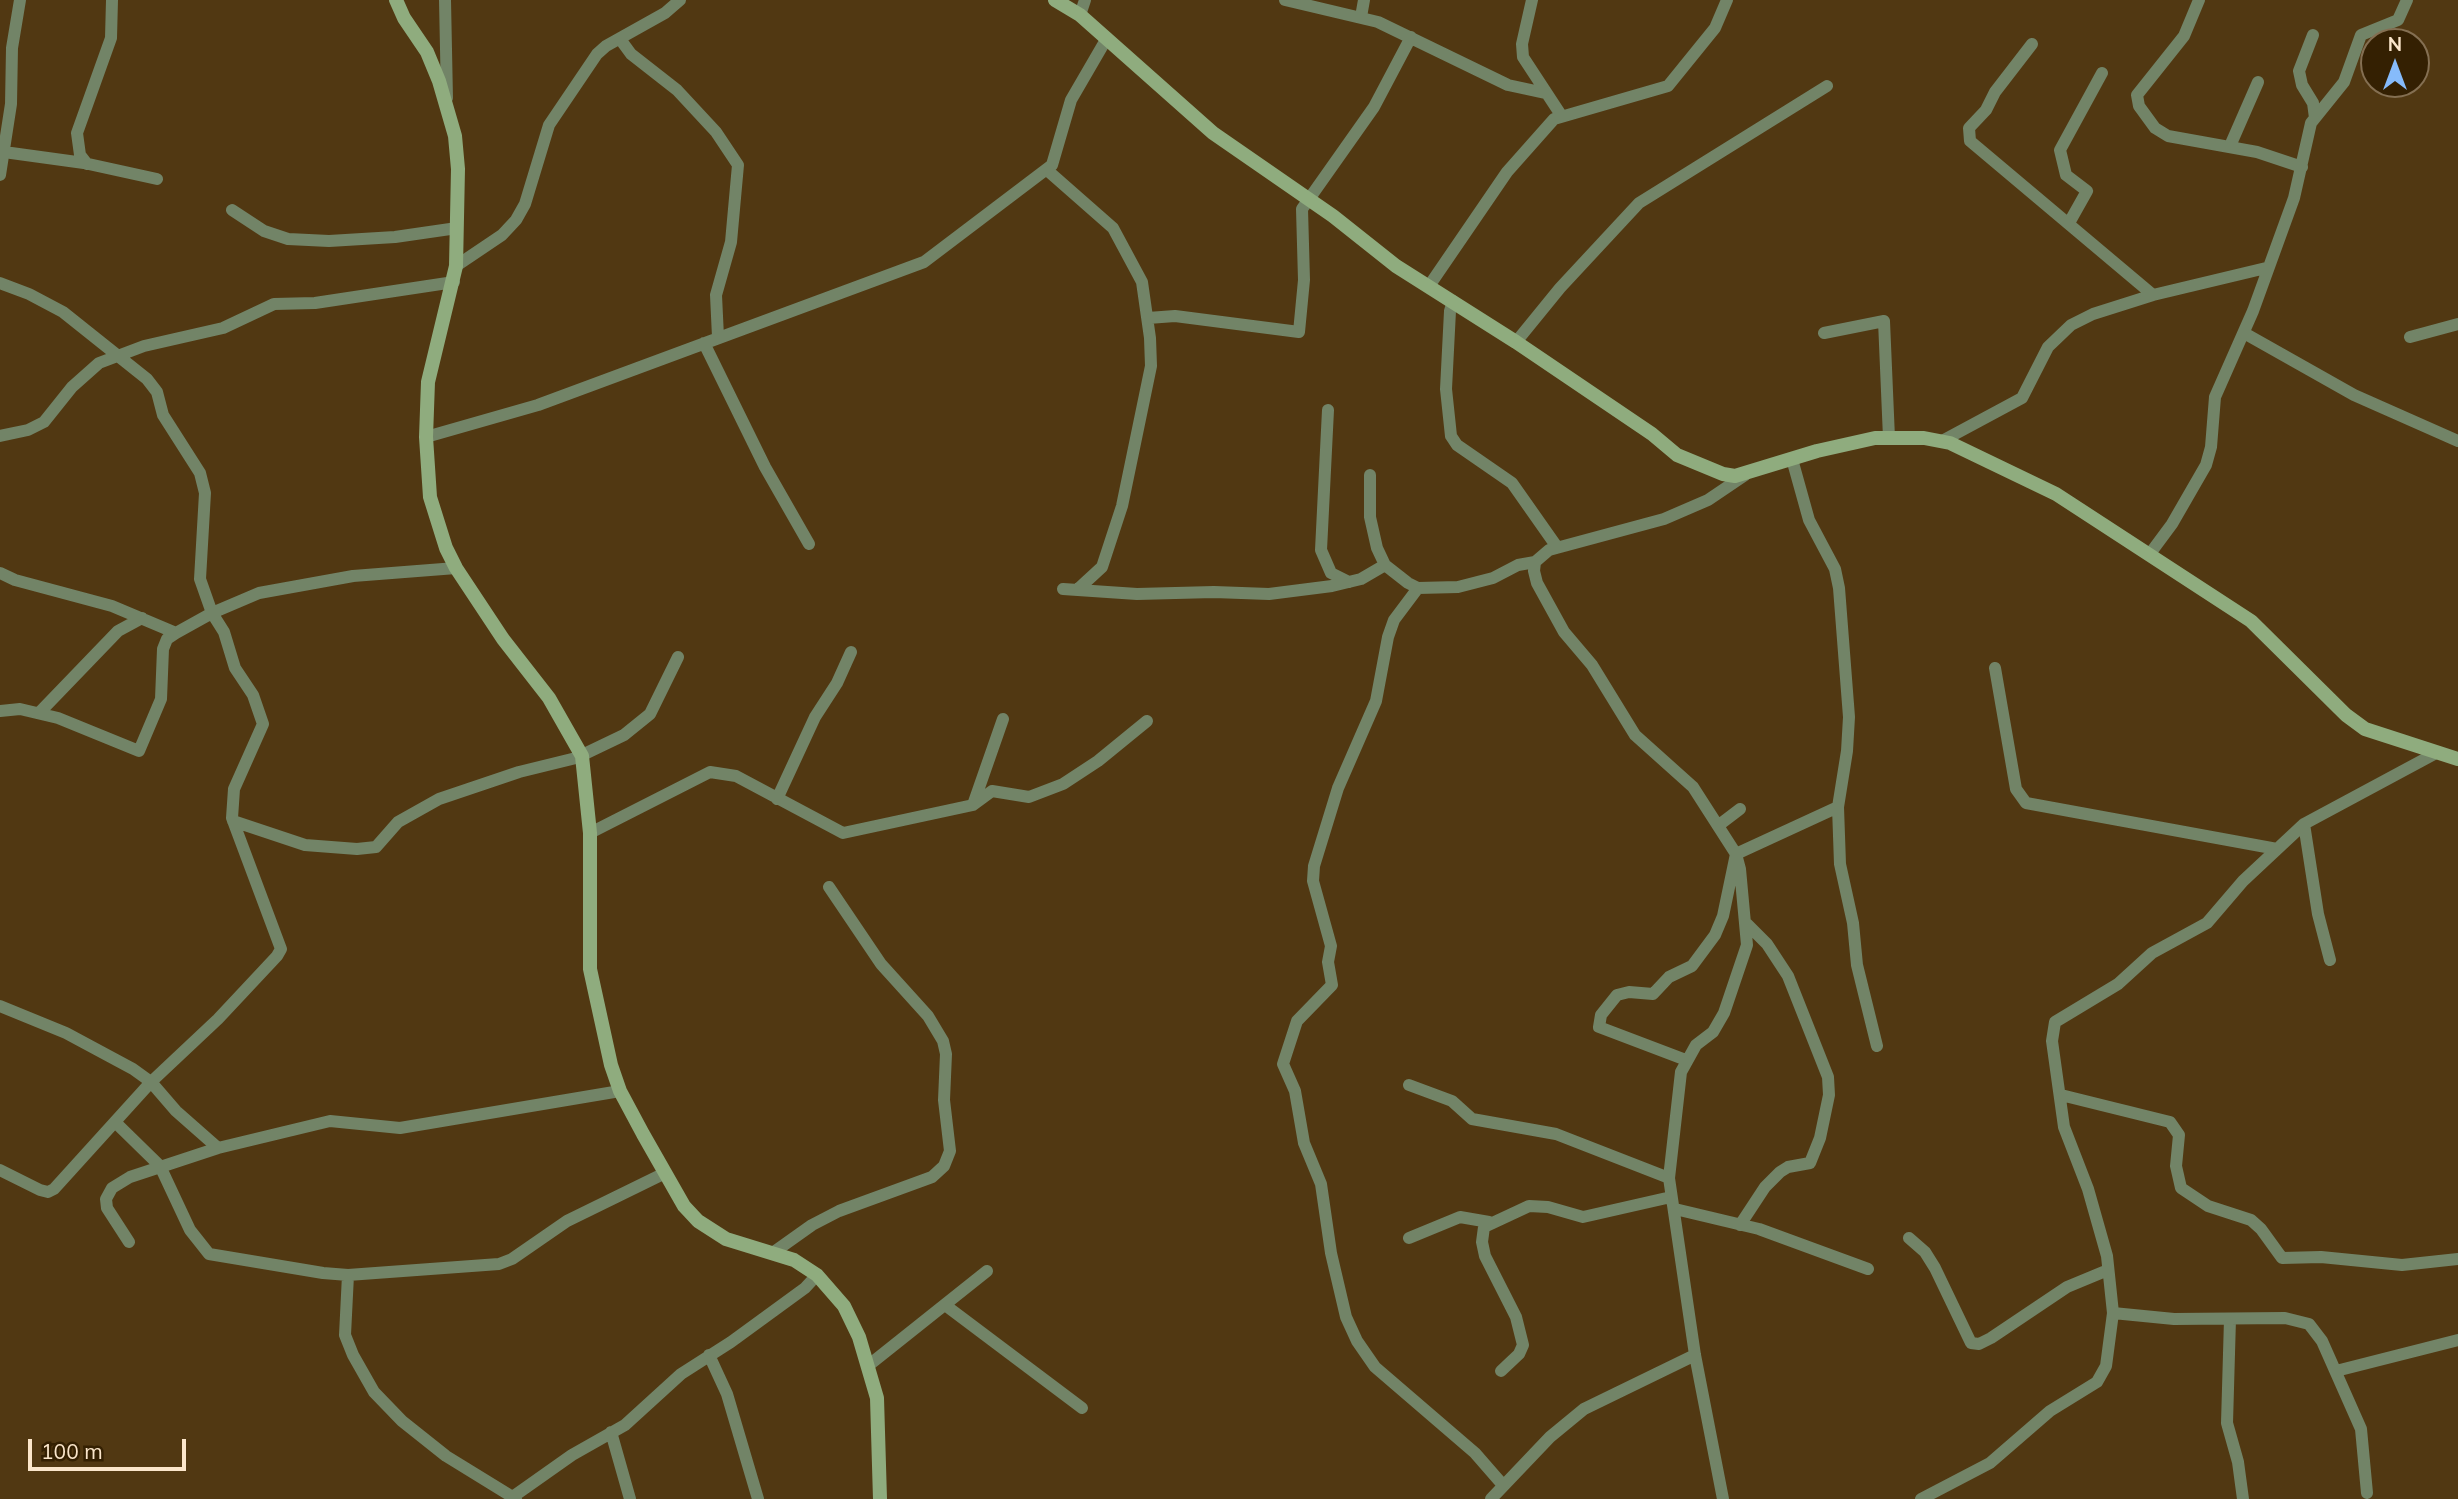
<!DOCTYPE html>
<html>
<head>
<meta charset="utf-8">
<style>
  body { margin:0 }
  #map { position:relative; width:2458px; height:1499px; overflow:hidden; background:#513812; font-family:Mulish,sans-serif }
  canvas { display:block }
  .north { position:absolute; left:2360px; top:28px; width:70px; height:70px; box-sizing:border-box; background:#342002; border:2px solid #846f52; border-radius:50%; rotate:0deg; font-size:19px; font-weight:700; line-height:28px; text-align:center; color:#fbe6cb }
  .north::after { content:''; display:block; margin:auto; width:24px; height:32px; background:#86bbfb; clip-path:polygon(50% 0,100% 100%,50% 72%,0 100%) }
  .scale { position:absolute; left:28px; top:1439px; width:158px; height:32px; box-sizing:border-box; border:4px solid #fbe6cb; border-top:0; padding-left:9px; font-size:21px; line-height:24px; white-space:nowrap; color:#fbe6cb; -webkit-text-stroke:5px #342002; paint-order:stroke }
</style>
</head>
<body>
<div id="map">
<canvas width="2458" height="1499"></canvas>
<div class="north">N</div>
<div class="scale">100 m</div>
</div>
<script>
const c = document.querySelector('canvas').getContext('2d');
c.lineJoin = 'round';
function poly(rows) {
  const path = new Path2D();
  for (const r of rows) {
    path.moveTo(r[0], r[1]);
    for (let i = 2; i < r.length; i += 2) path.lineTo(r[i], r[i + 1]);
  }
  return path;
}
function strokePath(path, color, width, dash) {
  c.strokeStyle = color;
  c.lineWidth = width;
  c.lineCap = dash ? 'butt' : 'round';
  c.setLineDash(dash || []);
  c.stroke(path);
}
const street = poly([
  [445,0,447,98],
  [1285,0,1378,22,1508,85,1545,93],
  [1532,0,1522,44,1523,57,1561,115],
  [2199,0,2184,36,2137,95,2139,106,2155,128,2168,136,2257,152,2302,167],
  [1080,15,1085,0],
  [1361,17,1364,0],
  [2313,35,2299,71,2302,85,2313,103,2315,118],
  [620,39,631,54,677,90,716,132,738,165,731,242,716,295,718,337],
  [2032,44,1995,92,1986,110,1969,128,1970,141,2153,295],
  [2230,146,2258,82],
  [4,152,84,163,157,179],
  [87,164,80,155,77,133,111,38,112,0],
  [1047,170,1113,228,1142,282,1150,338,1151,366,1122,506,1102,567,1077,590],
  [0,175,11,104,12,48,20,0],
  [232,210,264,231,288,239,329,241,395,237,457,228],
  [2069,223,2087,191,2066,175,2060,150,2102,73],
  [456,266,502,235,516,220,525,204,549,125,597,54,606,46,665,13,680,0],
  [0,283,29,294,63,312,147,379,157,392,163,415,200,473,205,493,200,579,212,613,224,632,235,668,253,695,263,724,234,789,232,818,281,949,277,956,218,1019,151,1082,54,1189,48,1192,40,1190,0,1170],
  [1429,286,1507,172,1554,119,1668,86,1715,28,1727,0],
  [1453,301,1450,311,1446,389,1451,436,1457,445,1512,483,1557,547],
  [1148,318,1175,316,1299,332,1304,280,1302,209,1374,107,1411,37],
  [1824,333,1884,321,1889,438],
  [2244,333,2354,395,2458,441],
  [2410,337,2458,324],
  [1516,342,1560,288,1639,203,1827,86],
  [704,343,765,467,809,544],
  [1328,410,1321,550,1331,573,1349,582],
  [0,436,28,430,44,422,72,387,99,363,144,346,223,328,274,304,315,303,454,282],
  [426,437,538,405,924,262,1052,165,1071,100,1107,38],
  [1942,441,2022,398,2048,347,2071,325,2093,314,2153,295,2266,268],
  [1792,459,1809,520,1835,569,1839,588,1849,717,1847,751,1838,807,1840,864,1853,923,1857,965,1877,1046],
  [1370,475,1370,517,1377,548,1385,565,1408,583,1418,588,1458,587,1493,578,1518,565,1535,562],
  [2149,555,2172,524,2206,465,2211,447,2215,397,2253,311,2294,198,2311,123,2344,82,2361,35,2398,20,2407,0],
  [0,573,15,580,112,606,176,633],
  [1418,588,1394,620,1388,637,1376,701,1338,788,1314,866,1313,881,1331,946,1328,962,1332,985,1297,1021,1283,1064,1295,1091,1304,1143,1321,1184,1331,1253,1346,1317,1357,1341,1375,1367,1475,1453,1502,1484],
  [1063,589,1137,594,1214,592,1269,594,1332,586,1361,579,1385,565],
  [1995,668,2016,789,2026,803,2277,849],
  [0,711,20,709,58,718,139,751,161,699,163,649,167,639,176,633,212,613,259,593,353,576,456,568],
  [39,713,118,631,142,618],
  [777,799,815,717,837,683,851,652],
  [974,802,1003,719],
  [233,821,305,845,357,849,376,847,398,822,439,799,519,772,576,758,624,735,650,714,678,657],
  [2304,824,2318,914,2330,960],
  [1719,825,1740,809],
  [590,833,710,772,736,776,843,833,973,805,992,791,1029,797,1063,784,1098,761,1147,721],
  [0,1006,66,1033,133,1069,151,1082,176,1111,218,1148,330,1121,400,1128,620,1091],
  [1686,1060,1599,1027,1601,1015,1617,995,1629,992,1653,994,1669,977,1692,966,1715,935,1723,916,1736,854,1838,807],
  [1409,1085,1452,1101,1472,1119,1556,1134,1669,1178],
  [2061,1095,2170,1122,2179,1135,2176,1166,2181,1188,2208,1206,2251,1220,2261,1229,2282,1258,2321,1257,2402,1265,2458,1259],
  [115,1122,160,1166,190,1230,209,1254,323,1273,348,1275,499,1264,512,1259,567,1221,665,1173],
  [1675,1209,1759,1229,1868,1269],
  [1740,1225,1765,1187,1780,1172,1788,1167,1810,1163,1820,1138,1829,1095,1828,1077,1788,976,1767,944,1747,924],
  [1409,1238,1460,1217,1489,1222],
  [1909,1238,1925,1252,1935,1268,1971,1343,1979,1344,1991,1338,2067,1287,2108,1270],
  [129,1242,107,1208,106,1199,112,1188,130,1177,218,1148],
  [774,1252,812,1225,839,1211,932,1177,944,1166,950,1151,944,1100,946,1054,943,1041,928,1016,881,964,829,887],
  [348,1275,345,1335,353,1355,374,1392,402,1421,446,1456,516,1499],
  [945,1305,1082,1408],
  [2113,1313,2174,1319,2285,1318,2309,1324,2322,1341,2361,1429,2367,1493],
  [2230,1319,2227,1423,2238,1462,2243,1499],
  [709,1355,727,1394,758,1499],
  [869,1365,987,1271],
  [1501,1371,1519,1354,1523,1345,1516,1317,1485,1256,1482,1242,1484,1227,1529,1206,1548,1207,1583,1217,1671,1197],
  [2336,1371,2458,1340],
  [611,1432,630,1499],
  [514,1496,572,1455,625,1425,681,1374,731,1342,805,1288,817,1275],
  [1491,1499,1550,1437,1584,1409,1695,1355],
  [1723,1499,1695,1355,1669,1178,1681,1072,1696,1045,1713,1032,1724,1013,1747,945,1740,869,1736,854,1693,787,1635,735,1592,665,1564,632,1537,583,1534,571,1535,562,1549,550,1664,519,1708,500,1745,475],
  [1921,1499,1990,1463,2050,1411,2097,1382,2106,1366,2113,1313,2107,1256,2088,1189,2064,1127,2052,1041,2055,1022,2118,984,2152,953,2207,923,2243,881,2304,824,2438,752]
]);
const secondary = poly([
  [396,0,404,18,427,52,439,81,455,136,458,169,456,266,428,382,426,437,430,497,446,548,456,568,503,639,549,698,582,756,590,833,590,969,611,1065,620,1091,643,1134,684,1206,698,1221,726,1239,794,1260,817,1275,844,1306,859,1337,877,1398,880,1499],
  [1055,0,1080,15,1213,133,1333,216,1396,266,1516,342,1652,434,1677,455,1723,474,1735,476,1817,451,1875,438,1924,438,1950,443,2056,494,2251,621,2346,715,2365,729,2458,759]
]);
strokePath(street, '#728467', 12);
strokePath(secondary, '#8fac7e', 14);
</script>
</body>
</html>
